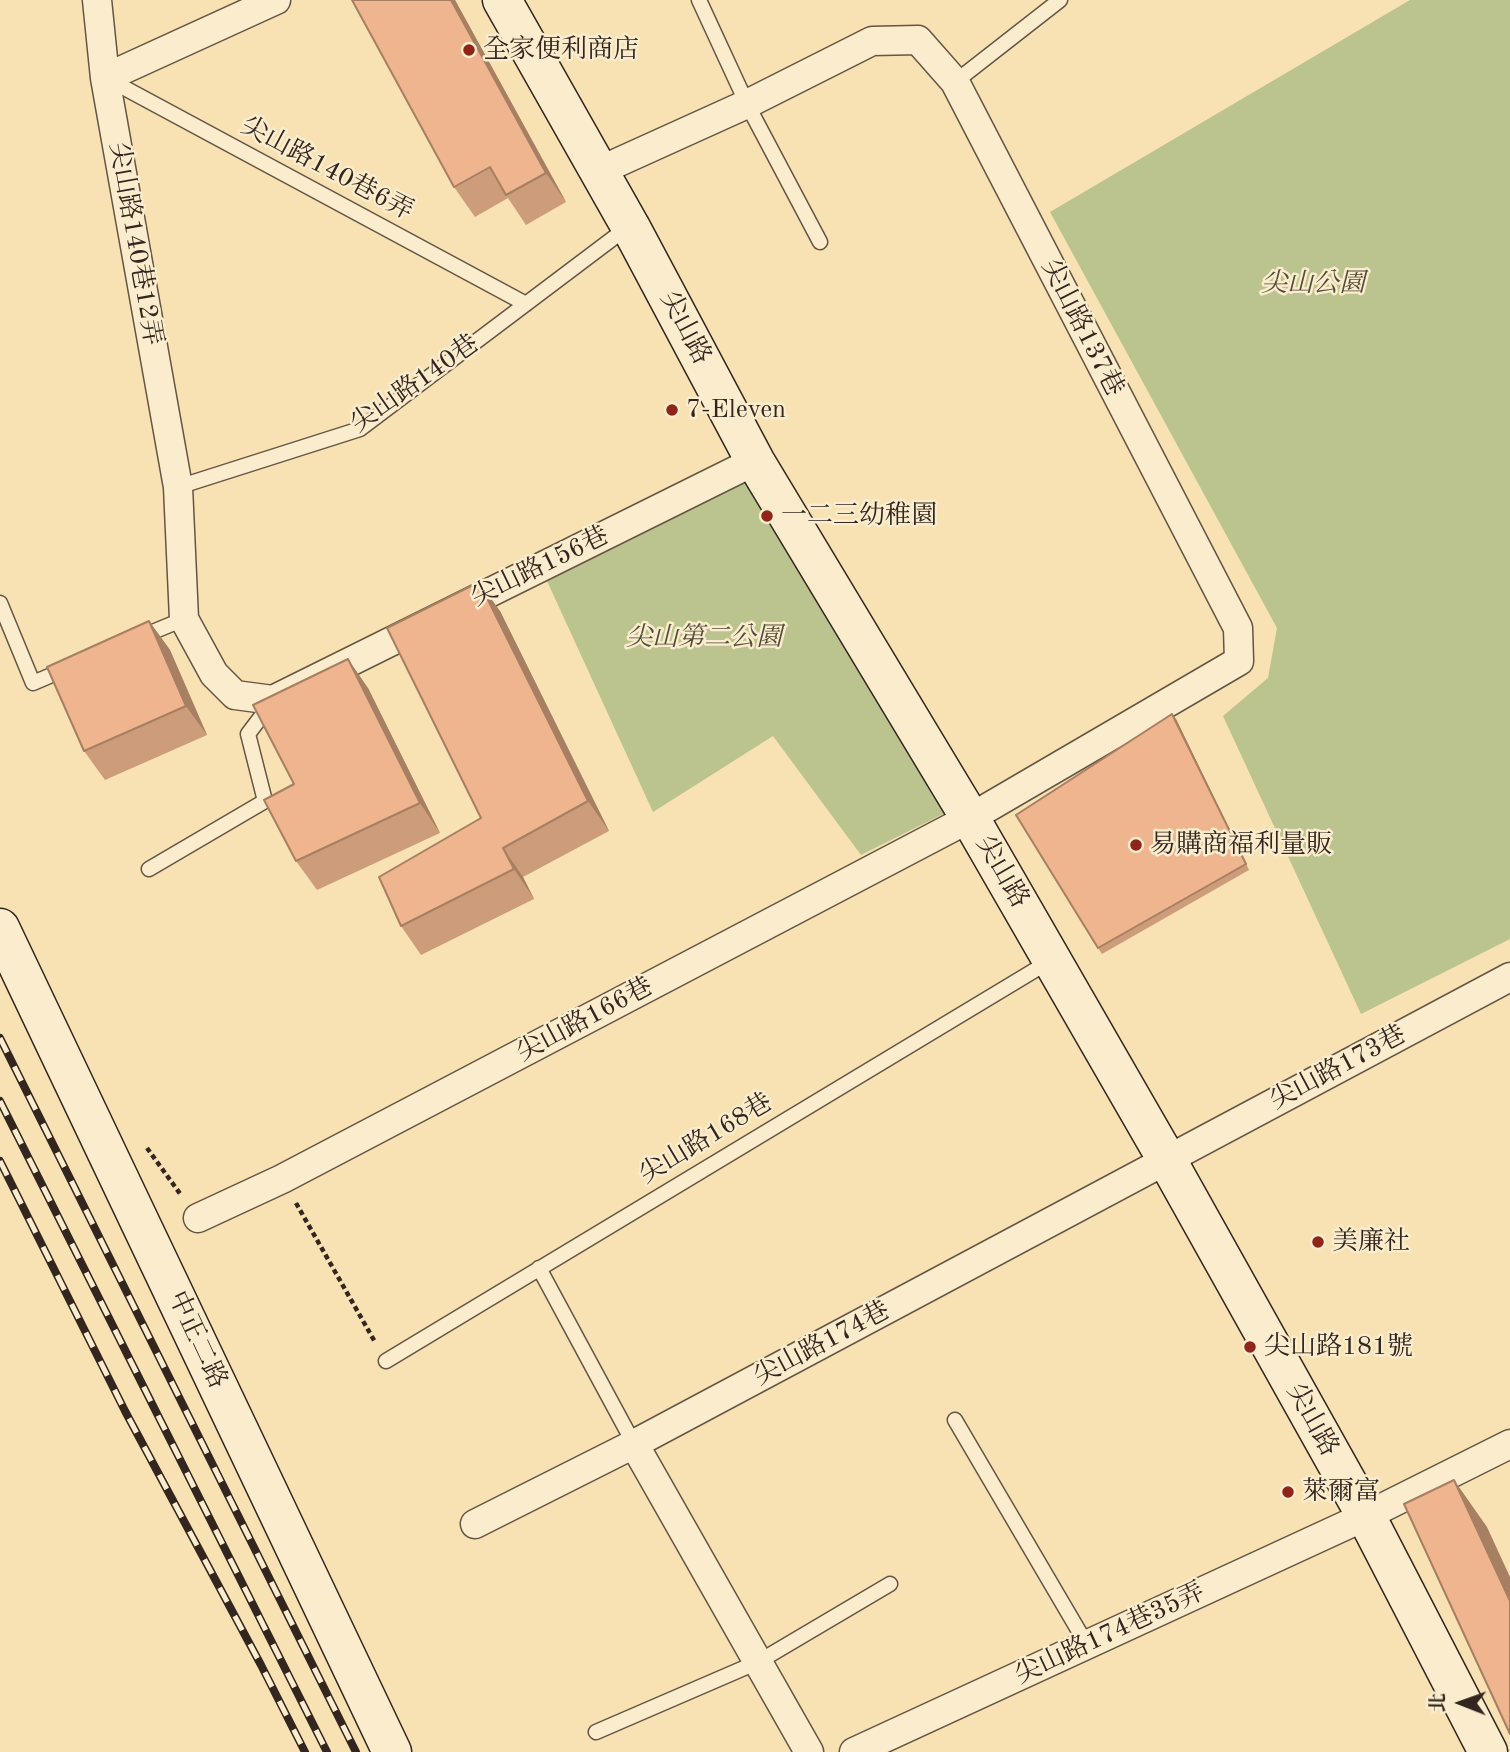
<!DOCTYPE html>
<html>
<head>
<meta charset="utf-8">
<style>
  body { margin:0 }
  #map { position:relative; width:1510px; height:1752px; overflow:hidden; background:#f8e1b2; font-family:"Old Standard TT","Noto Serif TC",serif }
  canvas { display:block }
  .north { position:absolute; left:1426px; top:1668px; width:70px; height:70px; -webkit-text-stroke:5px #faeccd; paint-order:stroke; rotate:271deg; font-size:19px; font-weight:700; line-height:28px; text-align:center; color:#32261f }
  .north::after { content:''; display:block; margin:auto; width:24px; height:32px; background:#32261f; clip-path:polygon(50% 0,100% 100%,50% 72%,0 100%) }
</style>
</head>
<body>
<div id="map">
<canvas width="1510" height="1752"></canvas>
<div class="north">北</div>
</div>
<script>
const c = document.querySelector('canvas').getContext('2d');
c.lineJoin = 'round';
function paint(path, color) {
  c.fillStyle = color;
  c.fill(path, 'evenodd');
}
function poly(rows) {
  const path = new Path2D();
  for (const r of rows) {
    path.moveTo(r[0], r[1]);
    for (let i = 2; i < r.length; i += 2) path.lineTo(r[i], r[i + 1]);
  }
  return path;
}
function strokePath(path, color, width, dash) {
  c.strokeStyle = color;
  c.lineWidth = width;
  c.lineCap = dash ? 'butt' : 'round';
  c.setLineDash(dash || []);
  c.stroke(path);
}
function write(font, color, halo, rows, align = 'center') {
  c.font = font + ' "Old Standard TT","Noto Serif TC",serif';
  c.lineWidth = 5;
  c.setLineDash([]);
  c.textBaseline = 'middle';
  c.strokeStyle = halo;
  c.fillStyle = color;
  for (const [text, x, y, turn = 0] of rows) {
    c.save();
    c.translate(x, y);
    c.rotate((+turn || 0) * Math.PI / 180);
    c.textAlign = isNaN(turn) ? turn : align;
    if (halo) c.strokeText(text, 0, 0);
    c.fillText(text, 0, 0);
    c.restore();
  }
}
const green = poly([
  [1410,0,1510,0,1510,939,1361,1014,1223,716,1268,678,1277,628,1050,212],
  [750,475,947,812,861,855,773,736,653,812,547,581]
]);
const path = poly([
  [147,1148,181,1195],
  [296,1203,375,1342]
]);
const lane = poly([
  [699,0,747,104,820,242],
  [106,78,526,304],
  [955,82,1060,0],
  [178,487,360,429,628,227],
  [0,603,33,683,68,668],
  [138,638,184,619],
  [149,869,265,801,248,734,270,705],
  [539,1268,634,1444],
  [386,1361,1050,961],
  [955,1420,1087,1645],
  [596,1732,758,1662,890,1584]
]);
const street = poly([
  [97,0,105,78,178,487,184,619,214,674,235,695,273,700,755,461],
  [105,78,276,0],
  [198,1218,282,1179,970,818,1239,661,1238,628,955,82,918,40,872,41,747,104,599,171],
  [634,1444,809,1752],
  [475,1524,634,1444,1510,977],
  [854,1752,1366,1516,1510,1444]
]);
const secondary = poly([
  [502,0,630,226,755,461,970,818,1167,1160,1366,1516,1488,1752],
  [0,928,392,1752]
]);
const rail = poly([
  [0,1038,356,1752],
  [0,1101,327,1752],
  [0,1161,125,1411,261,1665,305,1752]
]);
const wall = poly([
  [352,0,455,0,566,202,526,225,508,198,475,217,454,187],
  [500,611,609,831,523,877,534,899,421,955,401,926,481,818],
  [149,621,170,650,207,735,105,780,84,751],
  [368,688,440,833,317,890,296,861,294,784],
  [1176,719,1249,870,1102,954,1098,948]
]);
const shadedWall = poly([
  [451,0,455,0,566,202,546,173],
  [479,582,500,611,609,831,588,801],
  [149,621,170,650,207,735,186,706],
  [348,659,368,688,440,833,420,803],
  [1172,714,1176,719,1249,870,1246,864],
  [503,848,523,877,534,899,514,869],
  [1454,1480,1487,1527,1510,1577,1510,1601]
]);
const building = poly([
  [352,0,451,0,546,173,506,195,490,167,454,187,352,0],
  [479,582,588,801,503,848,514,869,401,926,379,877,481,818,387,628,479,582],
  [149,621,186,706,84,751,47,667,149,621],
  [348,659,420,803,296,861,264,800,294,784,253,705,348,659],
  [1172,714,1246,864,1098,948,1016,815,1172,714],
  [1454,1480,1510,1601,1510,1734,1404,1504,1454,1480]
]);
const markers = [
  [469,50,7,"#8f2418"],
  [672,410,7,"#8f2418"],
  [767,516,7,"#8f2418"],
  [1136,845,7,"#8f2418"],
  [1318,1242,7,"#8f2418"],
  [1250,1347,7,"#8f2418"],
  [1288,1492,7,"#8f2418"]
];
const poiNames = [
  ["全家便利商店",483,50],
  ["7-Eleven",686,410],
  ["一二三幼稚園",781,516],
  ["易購商福利量販",1150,845],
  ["美廉社",1332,1242],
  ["尖山路181號",1264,1347],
  ["萊爾富",1302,1492]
];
const streetNames = [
  ["尖山路140巷6弄",327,169,28],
  ["尖山路140巷12弄",135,244,80],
  ["尖山路",685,328,62],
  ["尖山路137巷",1082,328,63],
  ["尖山路140巷",415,384,-35],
  ["尖山路156巷",540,567,-26],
  ["尖山路",1002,872,60],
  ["尖山路166巷",585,1020,-28],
  ["尖山路173巷",1338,1068,-28],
  ["尖山路168巷",706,1139,-31],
  ["中正二路",197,1340,65],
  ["尖山路174巷",822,1344,-28],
  ["尖山路",1312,1420,61],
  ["尖山路174巷35弄",1110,1634,-25]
];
const parkNames = [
  ["尖山公園",1313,284],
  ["尖山第二公園",704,638]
];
paint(green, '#bbc38e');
strokePath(lane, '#645544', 17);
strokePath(street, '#645544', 31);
strokePath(secondary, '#32261f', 41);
strokePath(path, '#32261f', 4.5, [5, 3.5]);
strokePath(lane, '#faeccd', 14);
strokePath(street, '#faeccd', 28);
strokePath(secondary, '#faeccd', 38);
strokePath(rail, '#32261f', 8);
strokePath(rail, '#faeccd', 5, [16]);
paint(wall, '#cd9c7a');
paint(shadedWall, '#a77f63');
paint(building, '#eeb58e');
strokePath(building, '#a77f63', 2);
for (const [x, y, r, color] of markers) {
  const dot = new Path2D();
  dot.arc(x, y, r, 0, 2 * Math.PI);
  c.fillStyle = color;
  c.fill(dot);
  strokePath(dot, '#faeccd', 2.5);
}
write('26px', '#32261f', '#faeccd', poiNames, 'left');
write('26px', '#32261f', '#faeccd', streetNames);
write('italic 26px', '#544d3b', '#faeccd', parkNames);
</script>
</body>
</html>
